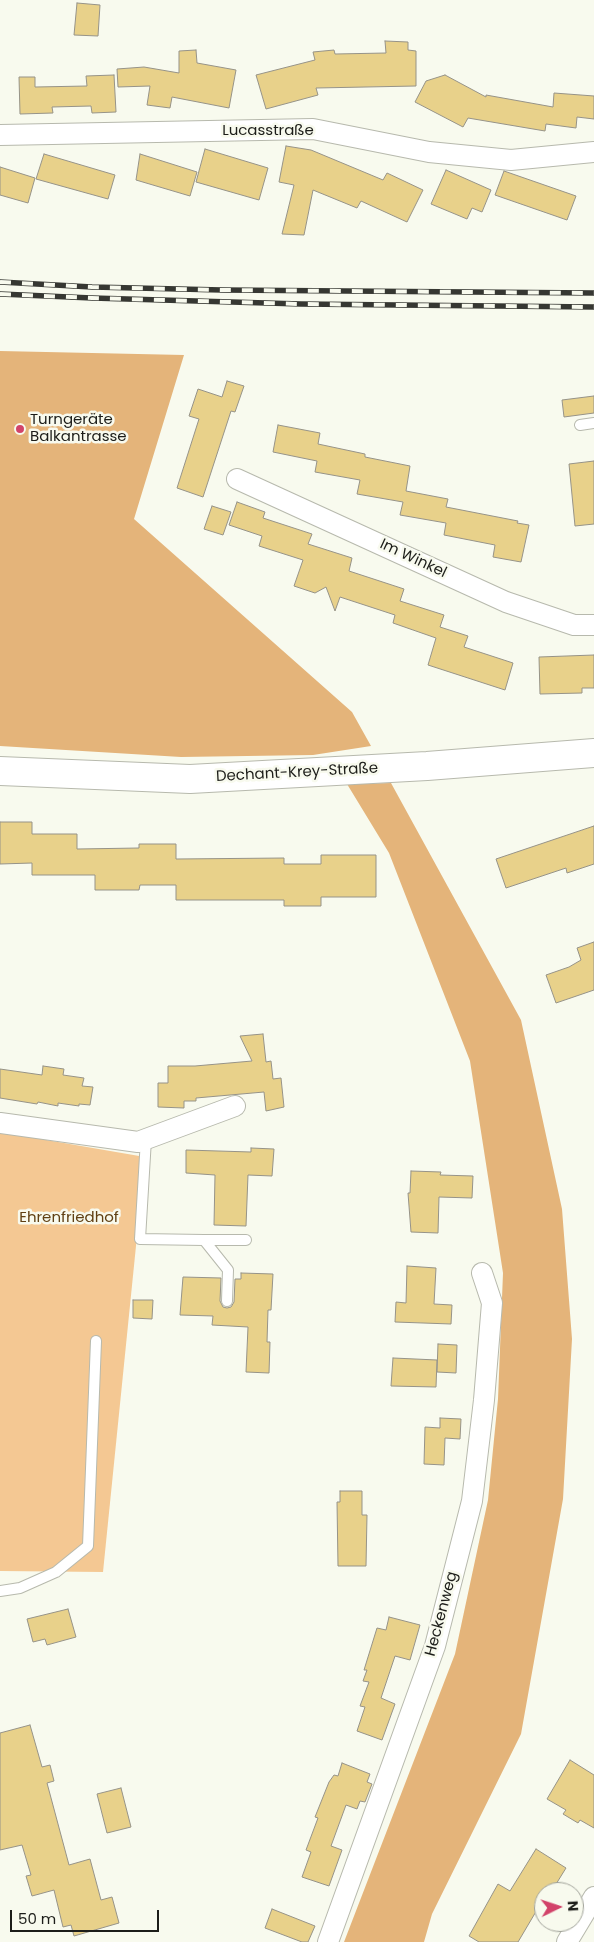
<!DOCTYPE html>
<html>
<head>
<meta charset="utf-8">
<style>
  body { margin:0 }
  #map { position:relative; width:594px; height:1942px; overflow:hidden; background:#f8faee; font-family:Poppins,sans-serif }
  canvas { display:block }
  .north { position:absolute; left:534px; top:1882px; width:50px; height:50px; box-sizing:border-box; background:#f8faee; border:1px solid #a0a299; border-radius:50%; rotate:86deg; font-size:14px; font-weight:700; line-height:20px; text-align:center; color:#1c1d19 }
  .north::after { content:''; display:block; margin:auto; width:18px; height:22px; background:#d2436a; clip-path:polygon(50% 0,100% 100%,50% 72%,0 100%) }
  .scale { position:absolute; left:10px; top:1910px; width:149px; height:22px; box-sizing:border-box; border:2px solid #1c1d19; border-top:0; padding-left:6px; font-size:15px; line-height:18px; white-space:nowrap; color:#1c1d19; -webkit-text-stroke:4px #f8faee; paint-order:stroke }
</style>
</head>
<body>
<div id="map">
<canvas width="594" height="1942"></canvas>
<div class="north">N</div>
<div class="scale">50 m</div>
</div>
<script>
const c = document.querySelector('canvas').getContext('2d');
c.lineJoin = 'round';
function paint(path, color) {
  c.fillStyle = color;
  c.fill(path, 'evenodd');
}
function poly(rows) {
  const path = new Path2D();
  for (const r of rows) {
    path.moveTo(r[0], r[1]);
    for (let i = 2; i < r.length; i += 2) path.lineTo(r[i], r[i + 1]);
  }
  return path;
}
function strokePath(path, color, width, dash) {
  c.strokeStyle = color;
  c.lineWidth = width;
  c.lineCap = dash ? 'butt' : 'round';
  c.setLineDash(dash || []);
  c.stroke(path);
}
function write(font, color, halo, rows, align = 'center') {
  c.font = font + ' Poppins,sans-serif';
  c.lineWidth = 5;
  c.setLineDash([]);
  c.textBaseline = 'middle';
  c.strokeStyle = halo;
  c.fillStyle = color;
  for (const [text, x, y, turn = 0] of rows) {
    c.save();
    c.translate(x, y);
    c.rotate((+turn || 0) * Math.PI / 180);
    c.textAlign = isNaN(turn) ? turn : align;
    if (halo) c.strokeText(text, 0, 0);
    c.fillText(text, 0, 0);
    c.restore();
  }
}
const green = poly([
  [0,1132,145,1157,103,1572,0,1571]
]);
const forest = poly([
  [0,351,184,355,134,519,352,712,371,746,313,755,181,757,0,746],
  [391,783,521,1020,562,1209,572,1339,563,1499,521,1734,432,1914,424,1942,344,1942,455,1654,488,1500,498,1399,503,1273,470,1061,389,853,347,784]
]);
const building = poly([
  [77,3,100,5,98,36,74,35,77,3],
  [385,41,408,42,408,50,416,51,416,86,316,88,318,95,266,109,256,75,315,60,313,52,334,50,335,54,386,53,385,41],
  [196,50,197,63,236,70,229,108,172,97,170,108,147,105,150,86,118,87,117,69,144,67,179,73,179,51,196,50],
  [114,75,116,112,92,113,91,106,52,107,53,113,20,114,19,77,35,77,35,87,87,86,86,76,114,75],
  [445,75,486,97,486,95,553,107,554,93,594,96,594,119,577,117,576,128,546,124,545,131,468,118,463,127,415,102,426,81,445,75],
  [286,146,311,150,383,180,387,173,423,190,407,222,361,201,357,208,313,190,304,235,282,234,294,185,279,182,286,146],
  [205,149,268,168,259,200,196,182,205,149],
  [44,154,115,175,108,199,36,179,44,154],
  [140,154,197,172,190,196,136,180,140,154],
  [0,167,35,178,28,203,0,195,0,167],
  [446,170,491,190,482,212,472,208,467,219,431,204,446,170],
  [504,171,576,196,567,220,495,195,504,171],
  [227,381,244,386,235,412,231,411,203,497,177,488,199,419,189,416,198,389,222,397,227,381],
  [594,396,594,413,564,417,562,400,594,396],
  [278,425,320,433,318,444,365,454,365,457,410,466,406,491,448,499,446,507,518,521,517,523,529,525,521,562,493,557,495,545,444,535,446,523,400,515,403,502,357,494,360,480,315,472,317,461,273,452,278,425],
  [594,461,594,524,575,526,569,464,594,461],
  [237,502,265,512,263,518,312,534,308,544,352,558,349,571,404,589,400,601,444,615,440,627,468,636,464,647,513,663,505,690,428,665,436,638,393,623,395,615,340,597,335,611,326,587,315,593,294,586,303,560,259,546,262,536,229,525,237,502],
  [212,506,231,512,223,535,204,529,212,506],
  [594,655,594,688,582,688,582,693,540,694,539,657,594,655],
  [0,822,32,822,32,834,77,834,77,849,139,848,139,844,176,844,176,859,284,858,284,864,321,864,321,855,376,855,376,897,321,897,321,906,284,906,284,900,176,900,176,885,140,885,139,890,95,890,95,875,32,875,32,863,0,864,0,822],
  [594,826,594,864,567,873,566,868,506,888,496,859,594,826],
  [594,942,594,990,556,1003,546,975,569,967,581,960,577,948,594,942],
  [263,1034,266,1062,271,1061,273,1079,281,1078,284,1107,266,1111,264,1092,196,1098,196,1101,184,1101,184,1108,158,1107,158,1083,168,1083,168,1066,195,1066,252,1061,240,1036,263,1034],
  [43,1066,64,1069,63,1075,84,1078,82,1086,93,1087,90,1105,79,1104,79,1106,58,1103,58,1106,38,1102,37,1104,0,1098,0,1069,42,1075,43,1066],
  [251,1148,274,1149,272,1176,248,1175,246,1226,214,1225,215,1175,186,1173,186,1150,251,1152,251,1148],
  [411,1171,441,1172,440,1175,473,1176,472,1198,439,1197,438,1233,411,1232,408,1193,410,1193,411,1171],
  [407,1266,436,1268,434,1304,452,1305,451,1324,395,1322,396,1302,406,1303,407,1266],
  [241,1273,273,1274,271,1310,268,1310,267,1342,270,1342,269,1373,246,1372,248,1327,212,1325,213,1316,180,1315,183,1277,221,1278,220,1301,223,1307,227,1308,231,1307,234,1302,235,1279,241,1279,241,1273],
  [133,1300,153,1300,152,1319,133,1318,133,1300],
  [438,1344,457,1345,456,1373,437,1372,438,1344],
  [393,1358,437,1360,436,1387,391,1386,393,1358],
  [440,1418,461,1419,460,1439,445,1438,444,1465,424,1464,425,1427,440,1428,440,1418],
  [340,1491,362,1491,362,1515,367,1515,366,1566,338,1566,337,1502,340,1502,340,1491],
  [68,1609,76,1637,47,1645,45,1639,33,1642,27,1619,68,1609],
  [389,1617,420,1625,410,1660,395,1656,381,1698,395,1704,382,1740,357,1731,365,1707,360,1706,369,1682,363,1681,367,1670,364,1670,377,1628,386,1630,389,1617],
  [30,1725,42,1767,50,1765,54,1781,47,1783,69,1865,90,1859,101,1900,112,1897,119,1923,74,1936,71,1925,63,1927,54,1890,32,1896,26,1876,31,1875,22,1845,0,1850,0,1733,30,1725],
  [570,1760,594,1775,594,1828,580,1820,578,1823,563,1814,566,1810,547,1799,570,1760],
  [342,1763,370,1774,367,1782,372,1784,365,1802,360,1801,357,1809,346,1805,331,1846,342,1850,329,1886,302,1877,311,1852,306,1850,318,1818,315,1817,329,1782,334,1775,338,1776,342,1763],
  [121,1788,131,1827,107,1833,97,1794,121,1788],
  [536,1849,566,1868,553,1889,550,1887,548,1892,544,1892,544,1898,518,1942,479,1942,469,1936,498,1884,510,1891,536,1849],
  [272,1909,315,1926,308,1942,302,1942,265,1928,272,1909]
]);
const lane = poly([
  [580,425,594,423],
  [146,1139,140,1239,204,1240],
  [227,1301,228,1270,204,1240,246,1240],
  [0,1591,20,1588,56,1572,88,1546,96,1341]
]);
const street = poly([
  [0,135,313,129,429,152,511,160,594,152],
  [237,479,506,602,574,625,594,625],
  [0,1123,138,1142,235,1106],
  [328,1942,435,1646,472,1501,484,1400,492,1303,482,1273],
  [567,1942,594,1897]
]);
const secondary = poly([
  [0,771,190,779,427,766,594,753]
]);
const rail = poly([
  [0,282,92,287,222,290,594,293],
  [0,294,92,298,301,304,594,307]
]);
const markers = [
  [20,429,5,"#d2436a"]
];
const streetNames = [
  ["Lucasstraße",268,131],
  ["Im Winkel",413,559,25],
  ["Dechant-Krey-Straße",297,773,-3],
  ["Heckenweg",442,1614,-75]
];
const poiNames = [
  ["Turngeräte",30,420],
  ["Balkantrasse",30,437]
];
const parkNames = [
  ["Ehrenfriedhof",69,1218]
];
paint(green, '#f4c893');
paint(forest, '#e4b47a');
paint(building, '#e8d18a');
strokePath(building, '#969388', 1);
strokePath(lane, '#b7b9ad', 12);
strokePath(street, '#b7b9ad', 22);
strokePath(secondary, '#b7b9ad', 30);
strokePath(lane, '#fff', 10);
strokePath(street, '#fff', 20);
strokePath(secondary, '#fff', 28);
strokePath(rail, '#363732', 5.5);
strokePath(rail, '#f8faee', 4, [11]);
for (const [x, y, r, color] of markers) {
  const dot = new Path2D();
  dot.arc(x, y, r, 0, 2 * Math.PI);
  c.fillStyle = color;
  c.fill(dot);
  strokePath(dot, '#f8faee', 2);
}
write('15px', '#1c1d19', '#f8faee', streetNames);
write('15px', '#1c1d19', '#f8faee', poiNames, 'left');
write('15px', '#604013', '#f8faee', parkNames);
</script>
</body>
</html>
